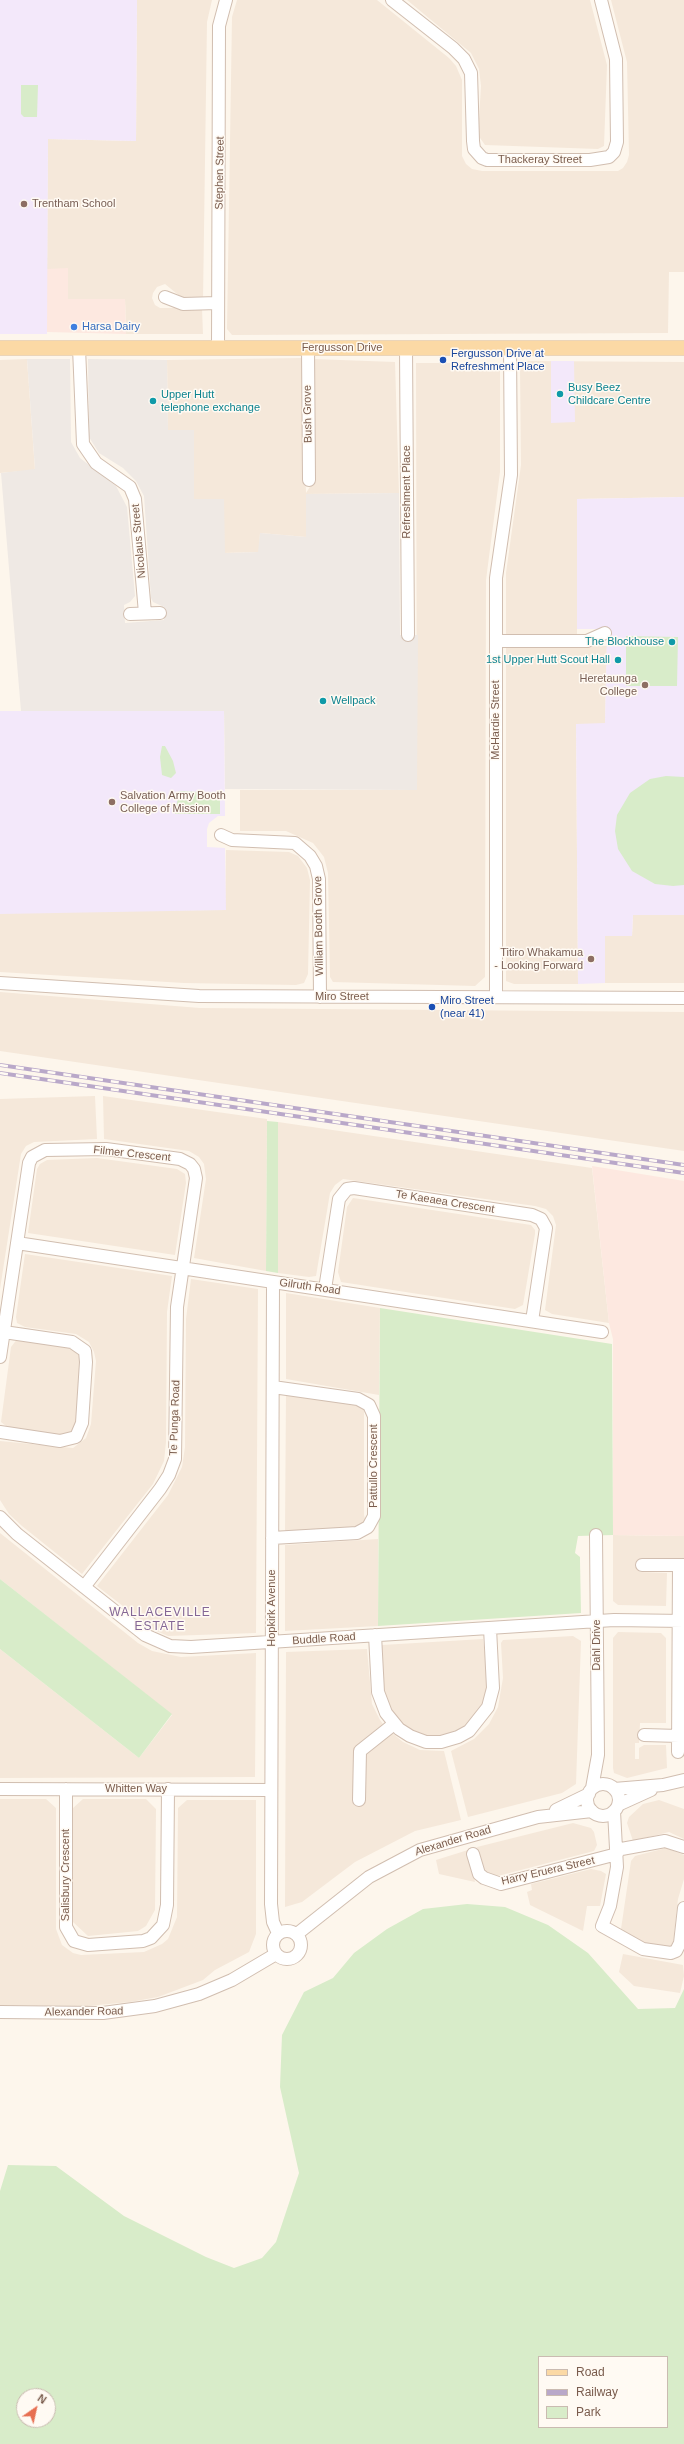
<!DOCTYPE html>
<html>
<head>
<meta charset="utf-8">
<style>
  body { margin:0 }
  #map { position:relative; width:684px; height:2444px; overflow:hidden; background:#fdf6ec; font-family:Arial,sans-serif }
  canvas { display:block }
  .legend { position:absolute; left:538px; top:2356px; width:130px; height:72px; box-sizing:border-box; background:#fffaf3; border:1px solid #cabbb1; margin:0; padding:5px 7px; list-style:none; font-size:12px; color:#7a5c4d }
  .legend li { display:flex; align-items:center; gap:8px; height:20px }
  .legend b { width:20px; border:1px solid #cabbb1 }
  .north { position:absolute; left:16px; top:2388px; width:40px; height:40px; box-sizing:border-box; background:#fffaf3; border:1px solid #cabbb1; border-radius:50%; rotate:34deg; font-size:11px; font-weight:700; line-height:16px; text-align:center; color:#7a5c4d }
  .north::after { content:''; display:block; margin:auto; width:14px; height:18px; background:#e76f51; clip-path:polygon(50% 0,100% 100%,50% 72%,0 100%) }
</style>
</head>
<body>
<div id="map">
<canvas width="684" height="2444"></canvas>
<ul class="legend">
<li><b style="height:5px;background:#fbd9a5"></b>Road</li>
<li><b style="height:5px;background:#b9a8c9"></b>Railway</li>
<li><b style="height:11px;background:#d8ecc9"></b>Park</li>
</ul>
<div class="north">N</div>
</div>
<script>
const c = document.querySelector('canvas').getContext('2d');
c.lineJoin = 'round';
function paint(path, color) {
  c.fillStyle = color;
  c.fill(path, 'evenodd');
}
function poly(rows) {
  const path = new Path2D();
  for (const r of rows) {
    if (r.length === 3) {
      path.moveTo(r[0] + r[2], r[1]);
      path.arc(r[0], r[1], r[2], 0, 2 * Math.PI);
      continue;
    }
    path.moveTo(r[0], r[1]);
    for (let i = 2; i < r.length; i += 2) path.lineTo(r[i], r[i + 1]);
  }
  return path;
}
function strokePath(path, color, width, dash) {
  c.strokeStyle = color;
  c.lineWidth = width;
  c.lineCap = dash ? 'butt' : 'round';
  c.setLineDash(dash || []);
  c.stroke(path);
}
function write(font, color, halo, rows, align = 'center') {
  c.font = font + ' Arial,sans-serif';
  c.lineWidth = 3;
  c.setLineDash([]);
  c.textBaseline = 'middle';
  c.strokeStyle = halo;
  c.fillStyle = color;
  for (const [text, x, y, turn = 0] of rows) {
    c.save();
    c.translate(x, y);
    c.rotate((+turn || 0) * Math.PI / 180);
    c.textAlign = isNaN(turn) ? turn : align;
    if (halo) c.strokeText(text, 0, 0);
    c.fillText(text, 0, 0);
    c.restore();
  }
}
const residential = poly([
  [137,0,212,0,207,22,203,300,182,298,165,284,157,287,153,293,152,298,155,305,160,308,202,308,203,334,126,334,125,299,67,299,47,269,48,139,136,141],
  [237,0,377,0,449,58,456,66,462,80,462,156,466,164,472,169,482,171,618,171,623,168,627,162,629,155,627,62,611,0,684,0,684,272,669,272,668,333,232,335,227,329,232,17],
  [407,0,590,0,607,65,604,146,598,149,485,145,478,135,481,86,479,69,471,53],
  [302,358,306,493,313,482,313,359,395,362,399,493,306,494,306,537,260,533,259,552,224,553,224,499,194,499,194,430,168,430,167,360],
  [27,359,35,470,0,473,0,360],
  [526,361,684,362,684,497,577,499,577,638,506,638,506,573,521,465,520,368],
  [416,363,489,363,496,364,500,370,500,472,486,580,485,977,475,986,333,982,330,977,328,873,324,857,313,843,286,831,240,831,240,790,417,790],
  [506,645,607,646,605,724,576,724,578,984,514,984,506,981],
  [226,850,289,852,298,856,307,868,310,880,308,974,304,983,296,985,184,983,0,972,0,911,225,910],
  [633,915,684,915,684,983,605,983,605,936,632,936],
  [0,992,200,1008,684,1012,684,1151,0,1051],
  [95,1096,97,1139,34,1142,26,1146,21,1154,0,1289,0,1099],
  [103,1096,267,1119,266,1271,194,1258,206,1179,204,1164,199,1157,189,1151,104,1139],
  [278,1122,592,1168,609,1323,552,1314,545,1310,556,1225,553,1216,546,1209,535,1206,343,1179,335,1185,330,1193,316,1276,309,1277,278,1273],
  [97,1158,177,1169,185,1174,186,1183,175,1255,28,1233,37,1169,40,1164,47,1160],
  [353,1198,531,1225,535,1230,535,1234,523,1305,515,1309,341,1282,338,1272,347,1207],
  [25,1254,172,1276,167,1312,166,1442,164,1461,153,1484,82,1574,22,1526,9,1514,0,1500,0,1441,73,1448,86,1438,91,1424,96,1361,94,1352,89,1342,76,1334,25,1327,17,1323,16,1317],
  [191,1279,258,1289,256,1633,168,1636,154,1630,97,1586,168,1495,182,1467,185,1447,186,1319],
  [286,1293,380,1308,379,1395,286,1379],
  [18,1338,70,1346,79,1354,81,1358,77,1422,73,1431,66,1436,5,1428,6,1426,1,1422,11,1347],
  [286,1393,364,1406,364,1515,366,1523,360,1528,285,1531],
  [0,1533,138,1643,152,1651,181,1657,256,1653,255,1777,0,1778,0,1649,139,1758,172,1715,0,1579],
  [613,1535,684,1536,684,1563,640,1562,639,1572,667,1573,666,1606,618,1605,613,1601],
  [378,1539,378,1626,285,1631,285,1545],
  [618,1632,661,1633,666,1638,666,1723,640,1723,639,1743,635,1743,635,1759,639,1759,639,1748,644,1745,666,1745,667,1768,627,1778,614,1773,613,1768,613,1638],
  [573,1636,581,1641,576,1784,562,1793,468,1817,451,1751,474,1739,489,1724,498,1707,503,1678,501,1643,503,1640],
  [483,1639,489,1685,485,1704,473,1723,448,1736,431,1737,414,1733,395,1718,383,1696,382,1645],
  [367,1649,372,1704,380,1720,386,1728,403,1742,420,1750,444,1751,461,1820,415,1831,355,1862,302,1902,285,1907,286,1652],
  [0,1799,46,1799,56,1808,56,1929,62,1945,73,1953,81,1955,144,1952,162,1944,168,1939,177,1917,178,1808,187,1800,256,1800,256,1934,249,1952,215,1970,203,1980,158,1997,130,2002,88,2006,0,2005],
  [83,1799,146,1799,156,1809,155,1910,146,1926,138,1931,88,1936,73,1922,73,1808],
  [659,1800,684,1809,684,1839,669,1832,633,1841,627,1823,629,1817,643,1804],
  [573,1823,591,1828,594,1832,597,1845,594,1851,494,1877,483,1871,477,1847],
  [666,1848,684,1855,684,1879,678,1899,673,1945,667,1949,649,1946,621,1929,631,1861,635,1856],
  [468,1850,475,1882,439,1874,436,1860],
  [591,1869,601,1871,606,1874,600,1906,587,1906,583,1931,530,1905,527,1892,532,1890,531,1884],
  [623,1954,683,1965,684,1976,680,1993,634,1986,619,1972]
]);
const commercial = poly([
  [68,268,68,299,125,299,126,334,47,332,47,269],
  [592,1166,684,1181,684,1536,613,1535,613,1339,609,1323]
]);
const industrial = poly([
  [27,359,70,359,71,442,80,458,116,486,127,507,135,596,130,602,124,605,125,623,164,620,164,607,153,602,151,598,144,496,136,481,123,468,99,453,89,437,88,359,167,360,168,430,194,430,194,499,224,499,225,553,258,552,260,533,306,537,306,494,399,493,400,635,418,635,417,790,225,789,224,711,21,711,1,473,35,469]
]);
const education = poly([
  [0,0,137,0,136,141,48,139,47,334,0,334],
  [551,361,574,361,575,422,551,423],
  [684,497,684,915,633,915,632,936,605,936,605,983,578,984,576,724,605,723,607,629,577,629,577,499],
  [0,711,224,711,225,816,218,816,209,823,207,829,207,847,225,848,226,910,0,914]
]);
const green = poly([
  [21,85,38,85,37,117,24,117,21,114],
  [626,636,678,637,677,686,626,686],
  [162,746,165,746,173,761,176,773,171,778,162,775,160,757],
  [666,776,684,777,684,885,673,886,655,884,632,871,618,849,615,831,617,815,630,793,650,779],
  [179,791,220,793,220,814,175,814],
  [267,1121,278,1122,278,1273,266,1271],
  [380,1308,612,1344,613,1535,578,1536,575,1553,580,1557,580,1561,581,1613,378,1626],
  [0,1579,172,1714,139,1758,0,1649],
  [467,1904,505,1907,548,1925,588,1953,638,2009,675,2008,684,1989,684,2444,0,2444,0,2191,8,2165,56,2166,124,2216,206,2257,234,2268,262,2258,276,2242,299,2173,280,2087,282,2035,304,1992,333,1978,354,1953,387,1929,423,1909],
  [539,2357,667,2357,667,2427,539,2427],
  [24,2396,48,2396,48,2420,24,2420]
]);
const minor = poly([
  [392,0,453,48,464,59,471,73,473,141,474,149,482,158,487,160,590,160,609,157,614,152,617,142,616,59,601,0],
  [165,297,183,304,217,303],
  [79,348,83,444,96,463,130,487,135,499,145,613],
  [218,348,219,26,226,0],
  [308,348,309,480],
  [406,348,408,635],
  [130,614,160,613],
  [496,641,587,641,605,633],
  [221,835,232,840,295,843,310,856,316,866,319,879,320,997],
  [0,983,199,996,684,998],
  [496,997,496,578,511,475,510,348],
  [17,1243,602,1332],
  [273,1282,271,1904,273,1922,278,1933],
  [325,1289,339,1199,347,1189,354,1188,532,1215,541,1219,546,1228,532,1321],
  [0,1357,29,1163,32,1157,45,1150,106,1149,180,1159,190,1164,194,1169,196,1178,177,1307,175,1459,169,1475,160,1489,84,1587],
  [0,1432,60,1441,76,1437,82,1423,86,1362,85,1351,72,1342,4,1332],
  [0,1517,17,1534,145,1635,170,1646,191,1647,614,1620,684,1621],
  [272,1538,357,1533,368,1527,374,1516,374,1416,369,1405,358,1399,273,1387],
  [642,1565,684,1565],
  [375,1635,378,1692,386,1713,399,1729,410,1736,426,1742,441,1742,458,1737,469,1731,488,1707,493,1688,490,1628],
  [644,1735,679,1736],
  [678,1752,679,1565],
  [603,1800,16],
  [592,1788,598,1755,596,1535],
  [0,1789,271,1790],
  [66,1789,66,1927,74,1941,88,1945,143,1941,151,1938,163,1925,167,1905,168,1789],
  [614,1789,663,1785,684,1780],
  [359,1800,360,1751,394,1724],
  [618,1805,651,1790],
  [556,1810,589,1794],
  [614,1811,617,1867,610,1906,602,1926,643,1949,671,1953,676,1951,680,1943,684,1908],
  [616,1850,665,1841,684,1847],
  [473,1854,479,1874,484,1878,501,1884,617,1854],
  [287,1945,14],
  [297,1934,369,1877,420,1850,538,1817,592,1811],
  [0,2012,103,2013,155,2006,199,1994,232,1980,276,1954]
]);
const major = poly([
  [0,348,684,348]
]);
const rail = poly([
  [0,1065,684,1165],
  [0,1073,684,1173]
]);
const markers = [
  [24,204,4,"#8d6e63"],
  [74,327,4,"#3f7fe0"],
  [443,360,4,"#1a4fb4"],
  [560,394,4,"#0f9aa8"],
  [153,401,4,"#0f9aa8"],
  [672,642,4,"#0f9aa8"],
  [618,660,4,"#0f9aa8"],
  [645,685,4,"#8d6e63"],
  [323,701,4,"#0f9aa8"],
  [112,802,4,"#8d6e63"],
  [591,959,4,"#8d6e63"],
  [432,1007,4,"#1a4fb4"]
];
const streetNames = [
  ["Thackeray Street",540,160],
  ["Stephen Street",220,173,-89],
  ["Fergusson Drive",342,348],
  ["Bush Grove",308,414,-91],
  ["Refreshment Place",407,492,-90],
  ["Nicolaus Street",139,541,-95],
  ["McHardie Street",496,720,-90],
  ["William Booth Grove",319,926,-91],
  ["Miro Street",342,997],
  ["Filmer Crescent",132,1154,6],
  ["Te Kaeaea Crescent",445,1202,9],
  ["Gilruth Road",310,1287,8],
  ["Te Punga Road",175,1418,-88],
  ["Pattullo Crescent",374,1466,-90],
  ["Hopkirk Avenue",272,1608,-90],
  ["Buddle Road",324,1639,-4],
  ["Dahl Drive",597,1645,-90],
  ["Whitten Way",136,1789],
  ["Alexander Road",453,1841,-17],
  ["Harry Eruera Street",548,1871,-13],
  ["Salisbury Crescent",66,1875,-90],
  ["Alexander Road",84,2012,-1]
];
const educationNames = [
  ["Trentham School",32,204],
  ["Heretaunga",637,679,"right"],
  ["College",637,692,"right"],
  ["Salvation Army Booth",120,796],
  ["College of Mission",120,809],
  ["Titiro Whakamua",583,953,"right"],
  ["- Looking Forward",583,966,"right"]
];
const shopNames = [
  ["Harsa Dairy",82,327]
];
const transitNames = [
  ["Fergusson Drive at",451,354],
  ["Refreshment Place",451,367],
  ["Miro Street",440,1001],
  ["(near 41)",440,1014]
];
const cultureNames = [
  ["Busy Beez",568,388],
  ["Childcare Centre",568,401],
  ["Upper Hutt",161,395],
  ["telephone exchange",161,408],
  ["The Blockhouse",664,642,"right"],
  ["1st Upper Hutt Scout Hall",610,660,"right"],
  ["Wellpack",331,701]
];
const neighbourhoodNames = [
  ["WALLACEVILLE",160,1613],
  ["ESTATE",160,1627]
];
paint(residential, '#f5e8da');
paint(commercial, '#fde8e0');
paint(industrial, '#efe9e4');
paint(education, '#f3e8fa');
paint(green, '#d8ecc9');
strokePath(minor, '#d1beb0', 14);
strokePath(major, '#dad1cd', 16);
strokePath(minor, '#fff', 12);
strokePath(major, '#fbd9a5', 15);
strokePath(rail, '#b9a8c9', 4);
strokePath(rail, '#fffaf3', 2.5, [8]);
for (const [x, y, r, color] of markers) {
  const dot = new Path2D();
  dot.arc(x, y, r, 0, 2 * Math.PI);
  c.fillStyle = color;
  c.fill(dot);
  strokePath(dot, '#fffaf3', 1.5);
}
write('11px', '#7a5c4d', '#fffaf3', streetNames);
write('11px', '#785e54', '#fffaf3', educationNames, 'left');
write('11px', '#366cbe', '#fffaf3', shopNames, 'left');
write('11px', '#164399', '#fffaf3', transitNames, 'left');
write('11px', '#0d838f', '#fffaf3', cultureNames, 'left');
c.letterSpacing = '1px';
write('12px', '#846695', '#fffaf3', neighbourhoodNames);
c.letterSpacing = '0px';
</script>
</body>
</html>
